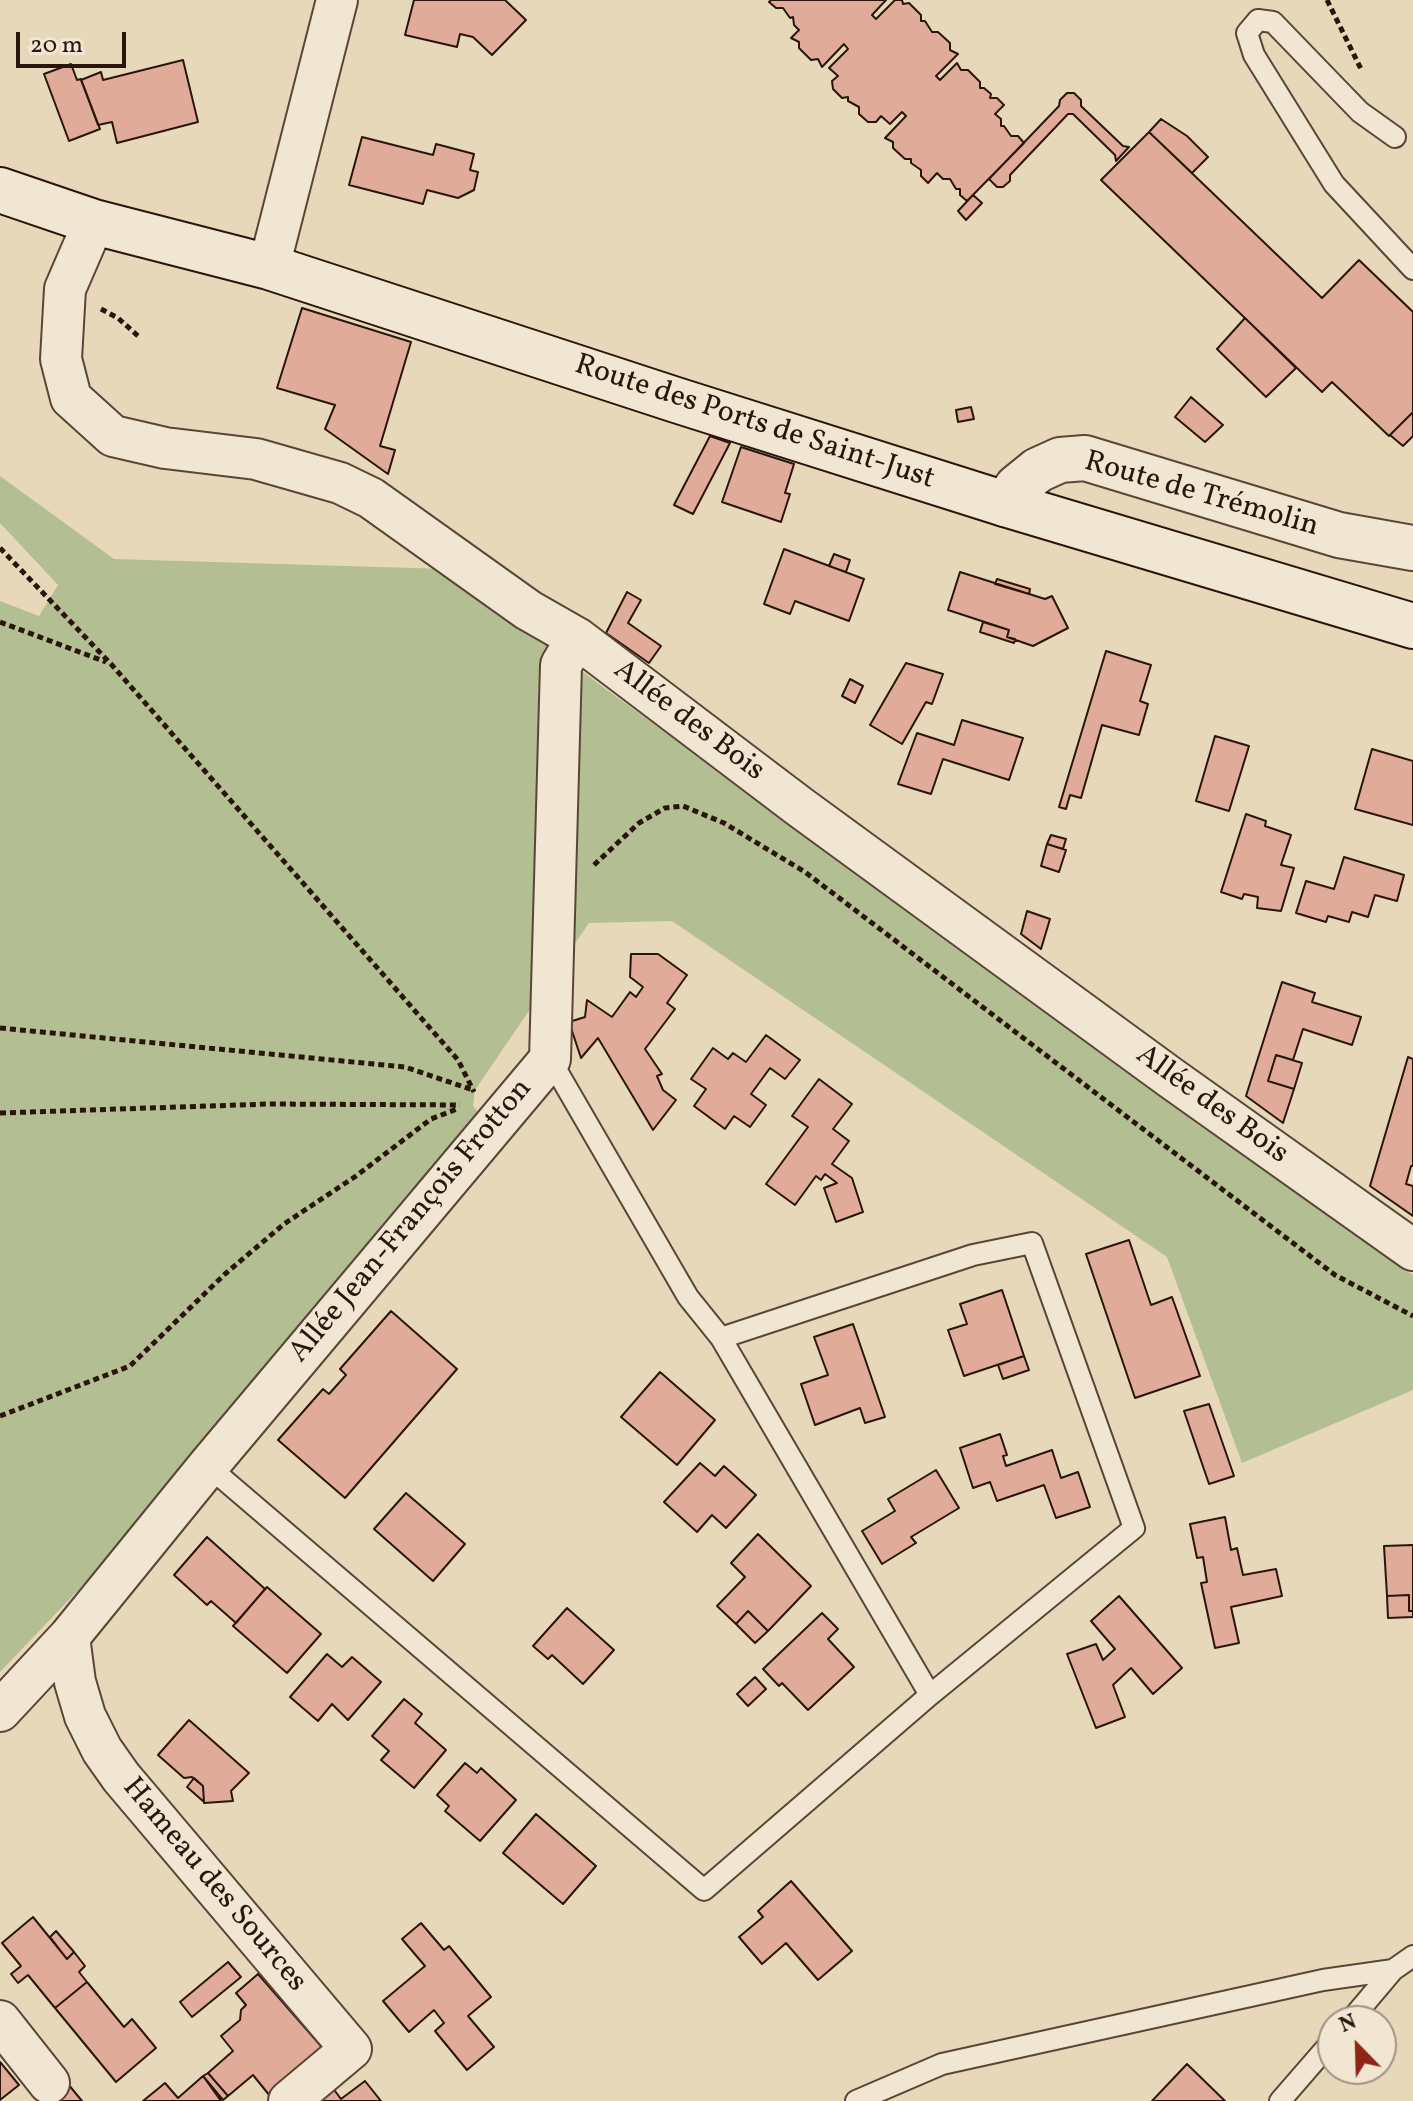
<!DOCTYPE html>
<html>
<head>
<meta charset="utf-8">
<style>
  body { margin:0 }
  #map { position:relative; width:1413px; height:2101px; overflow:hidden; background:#e8d8ba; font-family:Vollkorn,serif }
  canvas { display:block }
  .north { position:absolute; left:1317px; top:2005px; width:80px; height:80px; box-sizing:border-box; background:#f0e6d2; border:2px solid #a19283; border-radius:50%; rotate:337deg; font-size:22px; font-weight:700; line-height:32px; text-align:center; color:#2a150d }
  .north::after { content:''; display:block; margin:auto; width:28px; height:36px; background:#8f2418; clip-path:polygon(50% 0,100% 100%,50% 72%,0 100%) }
  .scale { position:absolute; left:16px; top:32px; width:110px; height:36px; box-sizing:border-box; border:4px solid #2a150d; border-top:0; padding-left:10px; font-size:24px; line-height:28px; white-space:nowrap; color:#2a150d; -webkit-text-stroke:6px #f0e6d2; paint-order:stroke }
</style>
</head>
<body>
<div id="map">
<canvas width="1413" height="2101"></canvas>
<div class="north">N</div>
<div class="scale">20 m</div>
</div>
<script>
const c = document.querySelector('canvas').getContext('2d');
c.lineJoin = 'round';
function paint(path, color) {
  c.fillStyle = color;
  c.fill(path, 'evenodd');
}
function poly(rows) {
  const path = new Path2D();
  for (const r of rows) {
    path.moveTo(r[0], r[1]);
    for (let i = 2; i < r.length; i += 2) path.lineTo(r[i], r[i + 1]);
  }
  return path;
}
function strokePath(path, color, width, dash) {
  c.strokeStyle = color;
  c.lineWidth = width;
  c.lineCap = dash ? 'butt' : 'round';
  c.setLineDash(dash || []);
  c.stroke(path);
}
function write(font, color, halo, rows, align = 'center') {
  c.font = font + ' Vollkorn,serif';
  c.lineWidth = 6;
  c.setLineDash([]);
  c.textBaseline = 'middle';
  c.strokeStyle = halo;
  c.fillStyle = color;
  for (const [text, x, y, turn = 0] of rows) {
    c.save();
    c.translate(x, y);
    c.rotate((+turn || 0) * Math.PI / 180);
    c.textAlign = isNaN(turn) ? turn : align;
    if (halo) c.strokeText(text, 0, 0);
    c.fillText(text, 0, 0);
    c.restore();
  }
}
const green = poly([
  [0,476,114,559,446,569,603,687,1413,1275,1413,1390,1242,1463,1167,1257,672,921,589,923,475,1090,473,1106,478,1112,441,1168,86,1582,0,1672,0,601,39,616,58,585,0,523]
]);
const building = poly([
  [414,0,505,0,526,20,492,55,473,37,460,34,457,47,405,35,414,0],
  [771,0,886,0,872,15,876,19,895,0,902,0,903,4,909,3,921,15,921,21,925,21,932,32,938,32,950,43,950,50,958,54,936,76,940,80,957,63,961,70,968,70,980,82,980,88,984,88,991,94,990,98,997,98,1004,105,995,114,1001,119,1001,126,1004,126,1011,136,1018,136,1024,143,967,201,960,195,960,189,956,189,950,179,943,179,937,173,928,183,921,176,921,170,911,163,911,159,905,159,893,148,893,142,885,138,906,116,902,112,890,124,881,116,876,122,868,122,859,114,859,107,848,101,848,97,842,98,833,89,832,81,838,76,829,68,848,49,844,44,822,67,818,59,811,60,799,48,799,42,791,38,799,30,794,25,793,17,790,18,783,8,776,8,769,2,771,0],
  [183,60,198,122,117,143,112,122,98,125,81,80,101,72,103,80,183,60],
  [71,64,77,80,81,79,100,129,69,141,44,74,71,64],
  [1067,93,1074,93,1081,100,1081,106,1123,146,1129,147,1116,161,1115,155,1073,114,1068,114,1010,175,1010,181,1003,187,997,187,989,179,1059,106,1060,100,1067,93],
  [1161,119,1187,136,1208,157,1192,173,1149,132,1161,119],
  [1149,132,1322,298,1359,260,1413,312,1413,412,1389,436,1332,382,1322,392,1101,180,1149,132],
  [362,137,433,155,436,144,474,154,470,170,478,172,474,190,458,198,427,190,423,204,349,185,362,137],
  [973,195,982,203,966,220,958,211,973,195],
  [302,308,411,342,380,446,395,450,388,474,325,429,335,405,277,388,302,308],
  [1245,318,1296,368,1266,397,1217,349,1245,318],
  [1191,397,1223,425,1205,442,1175,417,1191,397],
  [971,407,974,419,958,422,956,410,971,407],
  [1413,412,1413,436,1403,446,1390,435,1413,412],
  [710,436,730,443,693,514,674,505,710,436],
  [741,447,794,464,785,493,790,494,781,522,722,502,741,447],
  [784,549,864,579,849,621,795,601,790,614,764,604,784,549],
  [834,554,850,560,846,572,829,566,834,554],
  [960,572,1045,599,1052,596,1068,628,1033,646,1007,637,1009,630,948,610,960,572],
  [997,579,1030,589,1029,594,995,584,997,579],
  [627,592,641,600,628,623,661,646,649,663,606,633,627,592],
  [983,622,1009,630,1007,637,1015,639,1014,643,980,632,983,622],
  [1106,651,1151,665,1140,701,1148,704,1139,735,1102,725,1081,798,1070,795,1066,809,1059,807,1106,651],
  [906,663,943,674,932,704,926,702,902,744,870,725,906,663],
  [850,679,863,686,855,703,842,696,850,679],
  [962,720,1023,738,1009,780,943,759,931,794,898,784,917,733,954,745,962,720],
  [1215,736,1249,746,1229,811,1196,801,1215,736],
  [1372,749,1413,761,1413,825,1355,809,1372,749],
  [1246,814,1266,821,1265,826,1291,835,1281,865,1294,868,1281,911,1257,908,1258,897,1244,894,1242,899,1221,892,1246,814],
  [1051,835,1066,839,1063,849,1047,844,1051,835],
  [1047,844,1066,850,1059,872,1041,866,1047,844],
  [1344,857,1404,875,1397,901,1375,895,1368,917,1352,912,1349,922,1328,916,1326,922,1296,913,1306,881,1334,889,1344,857],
  [1027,911,1050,919,1041,949,1021,934,1027,911],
  [631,954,658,954,687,975,667,1003,675,1009,645,1049,662,1074,657,1076,663,1090,676,1100,653,1130,598,1038,581,1058,569,1022,585,1017,587,1000,612,1017,630,992,636,997,643,987,630,977,631,954],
  [1282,982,1315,993,1312,1002,1361,1017,1352,1045,1303,1029,1293,1060,1276,1055,1268,1081,1294,1089,1283,1123,1246,1096,1282,982],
  [766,1035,800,1060,785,1079,770,1068,751,1094,766,1105,750,1127,734,1116,725,1129,694,1106,706,1089,691,1079,713,1048,728,1059,733,1053,746,1062,766,1035],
  [1276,1055,1302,1063,1294,1089,1268,1081,1276,1055],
  [1408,1057,1413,1059,1413,1166,1411,1166,1406,1184,1413,1186,1413,1216,1370,1186,1408,1057],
  [819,1079,852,1104,833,1129,849,1141,832,1164,852,1178,863,1212,836,1222,824,1188,837,1183,825,1174,821,1180,816,1176,795,1205,766,1184,808,1127,792,1116,819,1079],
  [1129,1240,1151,1305,1172,1297,1200,1376,1135,1398,1086,1254,1129,1240],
  [1002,1290,1024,1356,964,1376,948,1330,967,1324,960,1304,1002,1290],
  [391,1311,457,1369,345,1498,278,1440,323,1389,329,1394,346,1375,340,1369,391,1311],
  [853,1324,885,1417,865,1423,860,1408,815,1425,801,1384,828,1375,814,1337,853,1324],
  [1024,1356,1029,1370,1003,1379,998,1365,1024,1356],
  [660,1372,715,1420,677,1465,621,1417,660,1372],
  [1209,1404,1234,1476,1209,1484,1184,1411,1209,1404],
  [1000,1434,1007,1455,1003,1456,1006,1466,1052,1450,1061,1478,1078,1472,1090,1507,1056,1518,1044,1485,997,1501,990,1482,973,1488,960,1448,1000,1434],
  [700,1463,715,1476,724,1466,756,1495,726,1528,712,1515,697,1532,664,1502,700,1463],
  [936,1470,959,1508,911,1537,916,1543,882,1564,862,1531,895,1511,888,1499,936,1470],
  [406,1493,465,1544,433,1581,374,1529,406,1493],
  [1225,1517,1231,1550,1237,1548,1243,1575,1276,1569,1282,1596,1231,1607,1239,1643,1215,1648,1201,1583,1207,1582,1203,1557,1197,1558,1190,1524,1225,1517],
  [758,1534,811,1586,768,1631,748,1611,736,1624,717,1606,745,1577,731,1563,758,1534],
  [207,1537,265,1589,236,1623,211,1601,207,1605,174,1575,207,1537],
  [1413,1545,1413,1611,1409,1611,1409,1595,1387,1596,1384,1546,1413,1545],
  [267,1587,321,1634,287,1673,233,1626,267,1587],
  [1409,1595,1409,1611,1413,1611,1413,1617,1388,1618,1387,1596,1409,1595],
  [1119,1596,1182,1668,1153,1694,1131,1668,1113,1685,1125,1717,1096,1728,1067,1654,1096,1644,1103,1660,1115,1649,1091,1621,1119,1596],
  [567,1608,614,1650,583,1684,552,1655,548,1659,533,1646,567,1608],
  [748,1611,768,1631,755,1643,736,1624,748,1611],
  [822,1613,838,1629,828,1639,854,1667,808,1710,782,1683,779,1686,763,1669,822,1613],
  [327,1654,342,1667,352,1657,381,1682,348,1720,332,1704,318,1721,290,1697,327,1654],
  [755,1677,766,1689,748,1706,737,1694,755,1677],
  [404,1699,422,1714,415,1723,446,1750,414,1788,381,1760,389,1751,372,1736,404,1699],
  [189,1720,249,1773,231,1791,233,1801,204,1803,203,1786,192,1777,184,1778,158,1755,189,1720],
  [465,1763,477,1773,481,1768,516,1800,480,1841,445,1811,449,1806,437,1795,465,1763],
  [194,1778,203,1786,204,1802,187,1787,194,1778],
  [536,1814,596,1866,563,1904,503,1853,536,1814],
  [791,1881,852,1951,818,1980,786,1943,762,1964,739,1937,763,1917,758,1911,791,1881],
  [33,1917,67,1959,74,1952,85,1966,79,1972,87,1982,55,2008,28,1975,18,1983,11,1974,21,1966,2,1943,33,1917],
  [421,1923,444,1950,449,1946,491,1997,468,2016,494,2047,467,2070,435,2031,444,2023,434,2010,409,2032,383,2001,425,1966,402,1939,421,1923],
  [56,1931,74,1952,67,1959,50,1937,56,1931],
  [228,1962,241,1977,192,2017,180,2002,228,1962],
  [258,1974,321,2046,317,2056,270,2096,253,2075,228,2096,208,2073,233,2051,221,2036,240,2020,241,2010,246,2005,236,1993,258,1974],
  [87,1982,124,2027,132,2019,156,2048,116,2082,55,2008,87,1982],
  [0,2062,19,2085,0,2100,0,2062],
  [1187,2064,1225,2101,1152,2101,1187,2064],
  [208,2073,228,2096,223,2100,203,2076,208,2073],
  [203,2076,221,2101,143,2101,165,2083,178,2098,203,2076],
  [365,2081,381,2101,313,2101,332,2087,341,2099,365,2081],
  [68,2084,82,2101,47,2101,68,2084]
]);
const path = poly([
  [1327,0,1361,69],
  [101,309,118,318,138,336],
  [0,548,111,664,458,1060,474,1092],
  [0,622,106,662],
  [594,865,639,823,665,808,683,806,724,823,805,872,1335,1275,1413,1316],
  [0,1028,405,1067,473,1090],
  [0,1113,269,1104,460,1105],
  [0,1416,130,1366,225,1274,284,1224,356,1176,431,1119,457,1109]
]);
const service = poly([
  [1395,137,1360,112,1273,22,1258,20,1247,33,1254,55,1334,184,1413,269],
  [721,1338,973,1255,1032,1243,1134,1528,930,1695],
  [208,1466,704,1890,930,1695,721,1338,688,1297,550,1059],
  [1350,2021,1393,1970],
  [856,2101,942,2064,1323,1980,1393,1970,1413,1956],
  [1280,2101,1333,2040]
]);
const minor = poly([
  [94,222,65,289,61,359,71,398,113,436,165,448,256,459,340,483,371,498,528,610,577,638,800,807,1171,1078,1413,1250],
  [269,267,337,0],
  [69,1637,75,1682,85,1716,102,1750,121,1777,351,2049,289,2101],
  [0,1711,69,1637,208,1466,550,1059,561,665,577,638],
  [0,2021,49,2083]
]);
const tertiary = poly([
  [1005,504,1017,487,1038,470,1060,460,1085,458,1339,535,1413,548]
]);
const secondary = poly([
  [0,190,94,222,269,267,676,400,1005,504,1413,626]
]);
const streetNames = [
  ["Route des Ports de Saint-Just",754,424,18],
  ["Route de Trémolin",1201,496,16],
  ["Allée des Bois",688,722,37],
  ["Allée des Bois",1211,1106,36],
  ["Allée Jean-François Frotton",412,1222,-50],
  ["Hameau des Sources",213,1886,50]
];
paint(green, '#b3bf92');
paint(building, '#e0ab99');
strokePath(building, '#2a150d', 2);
strokePath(service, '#5a4638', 24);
strokePath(minor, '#5a4638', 44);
strokePath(tertiary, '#5a4638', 48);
strokePath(secondary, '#2a150d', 48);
strokePath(path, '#2a150d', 5, [6, 4]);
strokePath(service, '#f0e6d2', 20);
strokePath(minor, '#f0e6d2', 40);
strokePath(tertiary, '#f0e6d2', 44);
strokePath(secondary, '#f0e6d2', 44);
write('30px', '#2a150d', '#f0e6d2', streetNames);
</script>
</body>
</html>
